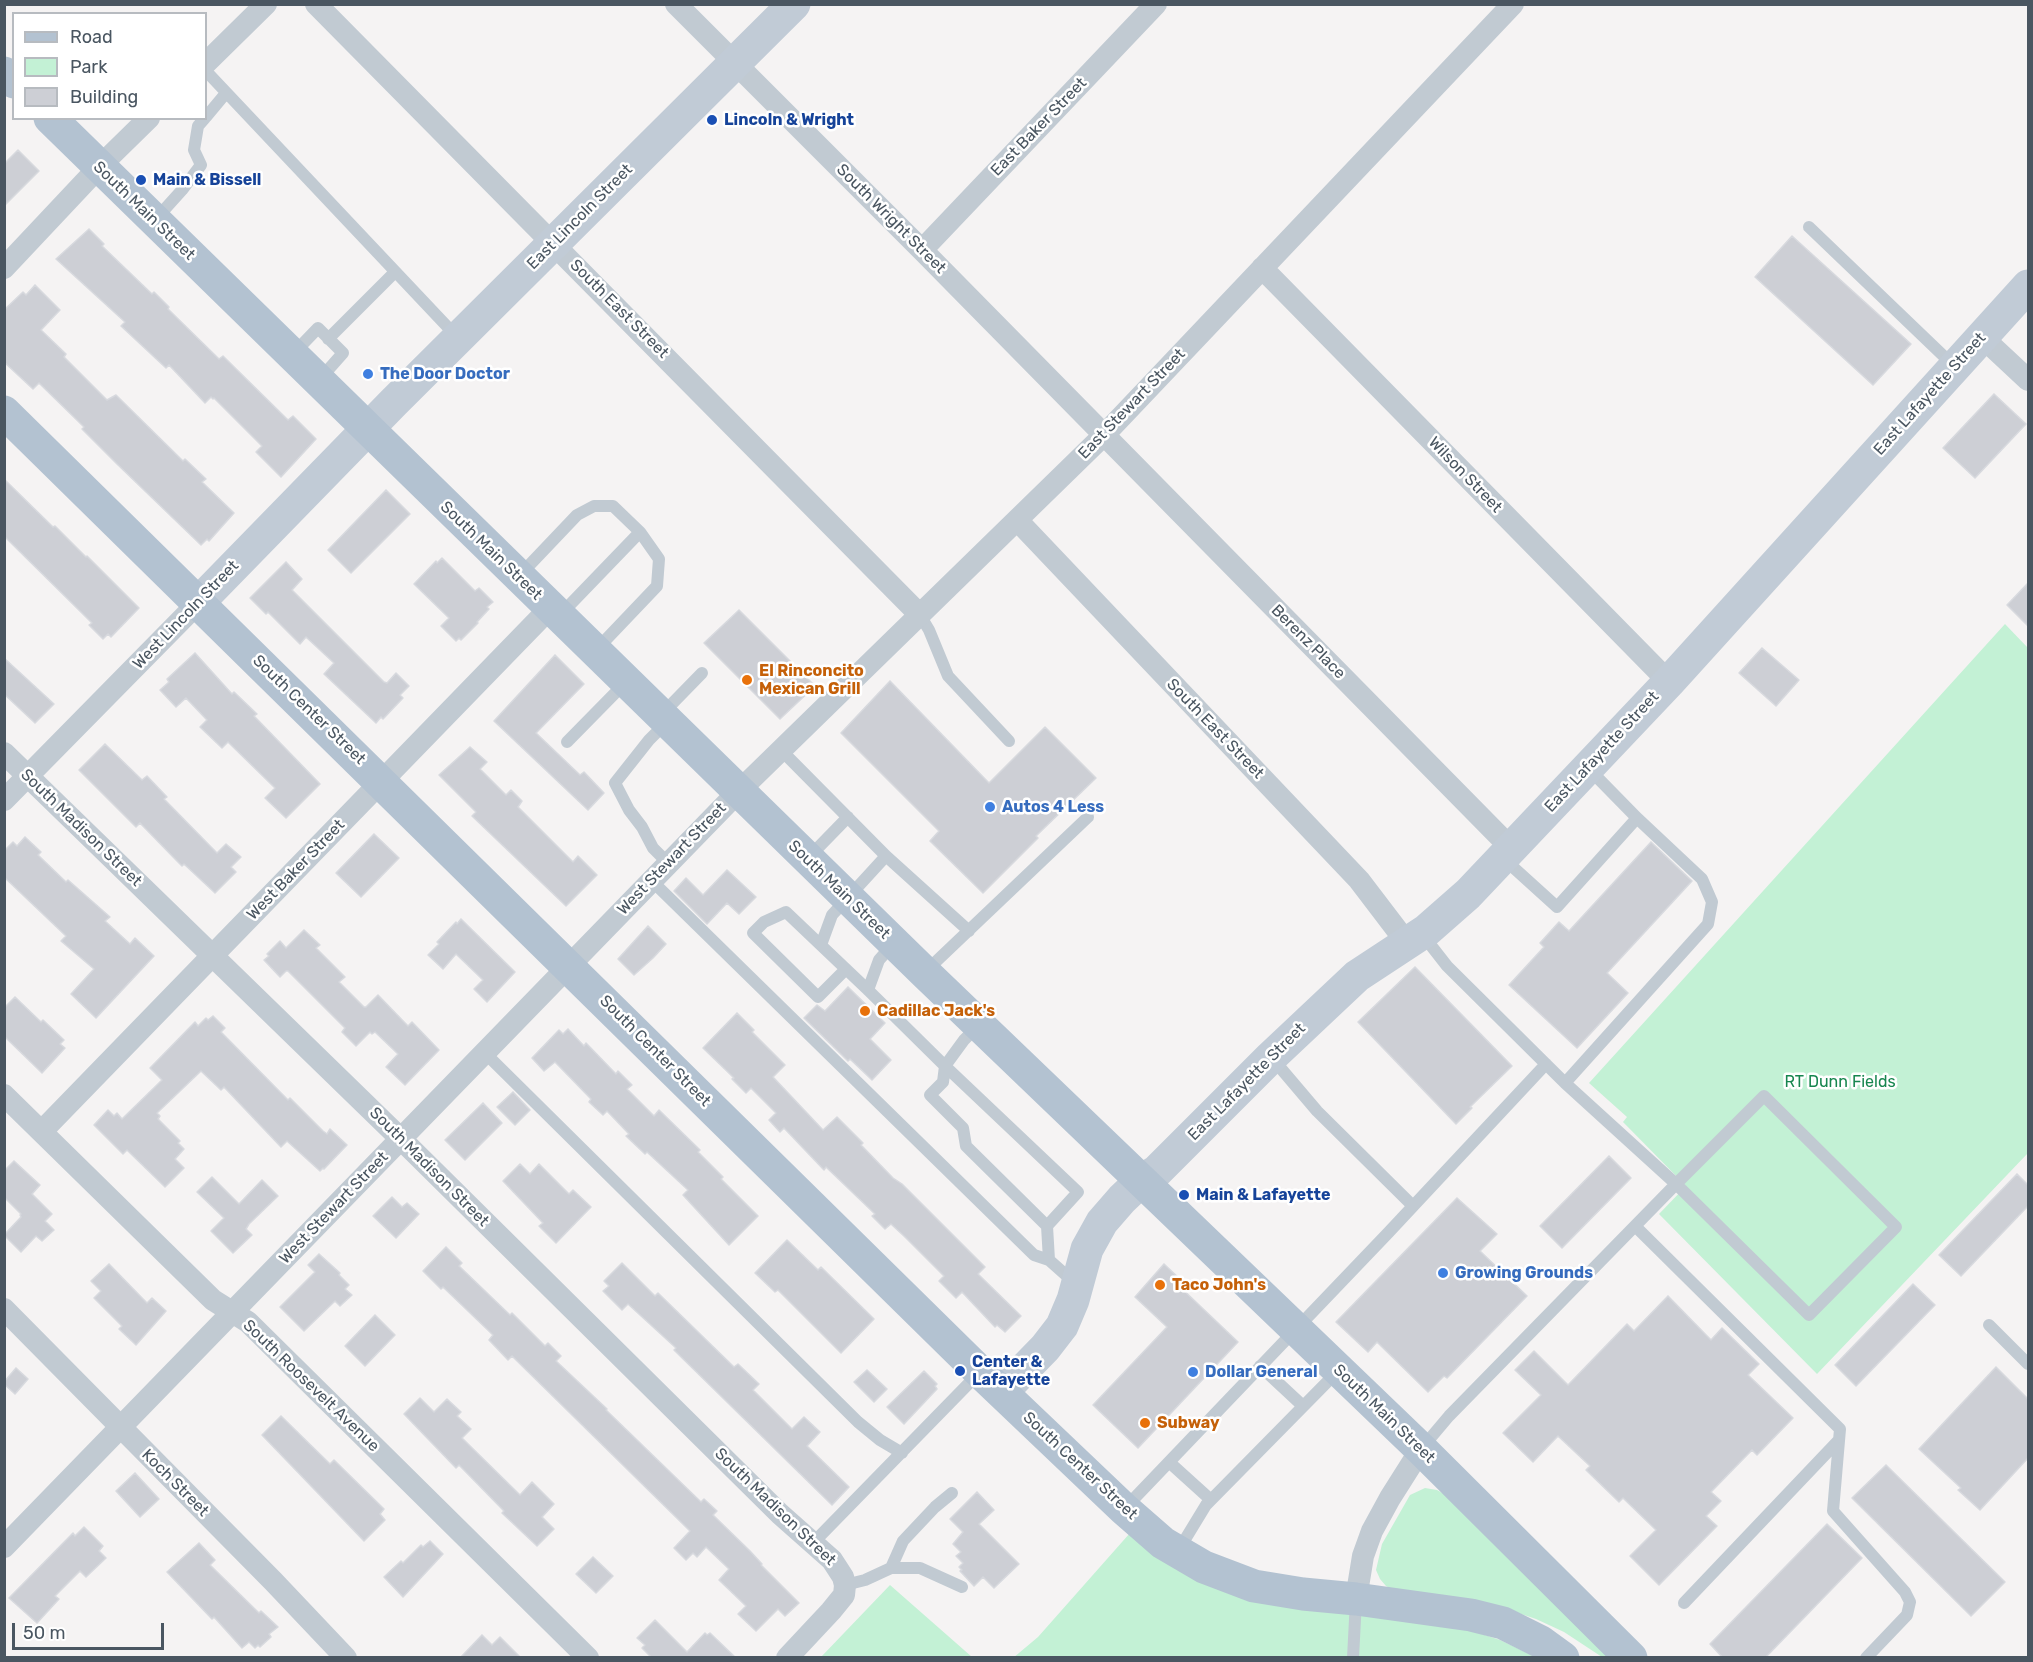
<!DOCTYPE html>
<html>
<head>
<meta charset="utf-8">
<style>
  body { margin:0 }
  #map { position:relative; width:2033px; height:1662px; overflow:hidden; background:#f5f3f3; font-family:Rubik,sans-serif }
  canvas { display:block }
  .frame { position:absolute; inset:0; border:6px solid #4a5661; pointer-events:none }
  .legend { position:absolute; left:12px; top:12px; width:195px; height:108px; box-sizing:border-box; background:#fff; border:2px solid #b7bbc0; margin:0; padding:8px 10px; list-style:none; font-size:18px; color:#4a5661 }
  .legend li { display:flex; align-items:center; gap:12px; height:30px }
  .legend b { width:30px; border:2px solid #b7bbc0 }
  .scale { position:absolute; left:12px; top:1623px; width:152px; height:27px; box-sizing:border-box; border:3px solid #4a5661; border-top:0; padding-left:8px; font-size:18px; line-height:21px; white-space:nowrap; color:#4a5661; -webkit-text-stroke:4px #fff; paint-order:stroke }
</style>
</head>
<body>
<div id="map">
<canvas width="2033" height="1662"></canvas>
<div class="frame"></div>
<ul class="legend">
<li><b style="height:8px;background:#b3c2d1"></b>Road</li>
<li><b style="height:16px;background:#c3f1d5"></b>Park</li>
<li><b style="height:16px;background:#cdcfd5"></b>Building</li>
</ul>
<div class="scale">50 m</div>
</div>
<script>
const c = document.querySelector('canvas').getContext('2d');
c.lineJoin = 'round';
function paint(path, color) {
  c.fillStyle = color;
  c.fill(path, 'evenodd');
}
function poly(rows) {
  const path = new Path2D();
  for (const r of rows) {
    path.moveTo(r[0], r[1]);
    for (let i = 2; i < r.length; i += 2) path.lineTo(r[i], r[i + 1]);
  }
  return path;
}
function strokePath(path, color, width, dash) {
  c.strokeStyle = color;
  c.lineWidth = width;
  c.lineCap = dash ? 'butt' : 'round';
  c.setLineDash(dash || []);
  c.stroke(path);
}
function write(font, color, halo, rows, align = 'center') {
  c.font = font + ' Rubik,sans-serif';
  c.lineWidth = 5;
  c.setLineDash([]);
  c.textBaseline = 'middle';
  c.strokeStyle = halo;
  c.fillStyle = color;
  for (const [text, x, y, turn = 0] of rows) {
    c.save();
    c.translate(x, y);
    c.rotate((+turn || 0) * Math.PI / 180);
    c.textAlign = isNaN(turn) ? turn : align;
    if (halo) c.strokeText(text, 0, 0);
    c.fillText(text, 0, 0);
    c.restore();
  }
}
const green = poly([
  [2005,624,2028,648,2028,1153,1817,1374,1659,1214,1686,1186,1623,1122,1627,1117,1589,1083],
  [1425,1488,1437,1490,1444,1494,1611,1657,1602,1657,1564,1632,1536,1619,1506,1609,1393,1590,1386,1586,1380,1579,1376,1570,1382,1544,1410,1495],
  [1130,1533,1156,1555,1464,1628,1500,1640,1538,1658,1013,1658,1038,1637],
  [890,1585,972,1657,821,1657]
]);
const building = poly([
  [18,150,39,171,4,206,4,164,18,150],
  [89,229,104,244,102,246,152,294,154,292,169,307,168,309,219,359,223,356,288,420,293,416,316,439,281,477,256,452,262,446,214,398,213,399,211,397,205,403,169,365,166,368,121,326,125,322,56,259,89,229],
  [1792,236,1911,344,1873,385,1755,277,1792,236],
  [35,285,60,310,41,330,66,354,64,357,107,400,116,395,183,461,185,459,206,479,202,482,234,513,209,541,207,539,201,545,117,464,82,429,84,427,39,383,33,389,4,362,4,310,23,292,26,295,35,285],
  [1994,394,2026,424,1975,478,1943,448,1994,394],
  [4,479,53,527,55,526,86,557,87,556,139,608,111,637,108,634,103,639,89,625,92,623,4,536,4,479],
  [386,490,410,514,351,573,328,550,386,490],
  [442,558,475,591,479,588,493,602,487,607,489,609,477,622,478,623,461,640,459,638,456,641,441,626,449,618,414,584,436,561,437,563,442,558],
  [286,562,302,579,292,590,384,682,387,683,396,673,409,686,400,695,403,698,383,719,381,717,376,723,324,674,334,663,306,637,300,644,268,612,266,614,250,598,286,562],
  [2028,583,2028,626,2007,605,2028,583],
  [739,610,815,686,780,719,704,643,739,610],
  [1762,648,1799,680,1776,706,1739,673,1762,648],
  [195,653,232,694,234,692,257,714,254,716,320,784,286,818,265,798,275,788,228,742,222,748,200,727,207,720,186,698,176,707,160,690,169,682,167,679,195,653],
  [555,655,584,684,536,733,580,775,584,772,604,793,588,810,494,721,555,655],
  [4,658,54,704,35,723,4,694,4,658],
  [890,681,989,783,1045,727,1096,778,1036,836,1038,838,983,893,930,841,939,831,841,733,890,681],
  [105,744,142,780,147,776,167,797,164,799,217,853,226,844,241,857,231,867,236,872,215,893,184,864,182,866,176,860,140,823,136,827,79,770,105,744],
  [470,747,487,762,480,769,506,795,511,790,522,801,518,807,573,862,578,856,597,875,566,906,472,816,476,812,439,775,470,747],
  [374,834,399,858,361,897,336,873,374,834],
  [25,837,41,852,38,855,66,882,68,880,110,917,105,921,130,944,135,938,154,956,96,1018,71,994,94,969,61,941,66,936,4,877,4,851,13,842,17,846,25,837],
  [1651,842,1692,881,1607,973,1628,993,1577,1048,1509,985,1544,947,1540,943,1559,922,1569,931,1651,842],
  [727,870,756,897,739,914,727,903,707,924,674,891,686,878,703,895,727,870],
  [461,919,515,972,487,1002,474,989,483,980,456,954,443,969,428,955,439,944,437,942,456,922,457,924,461,919],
  [648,926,666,944,653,958,634,975,618,959,648,926],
  [304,930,320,945,316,948,345,977,339,982,364,1007,366,1007,378,995,408,1026,412,1022,439,1050,405,1085,386,1067,398,1054,375,1032,372,1034,370,1032,356,1046,342,1032,345,1028,288,971,286,971,280,977,264,960,269,956,267,954,280,941,286,948,304,930],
  [1415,967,1512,1066,1470,1107,1472,1108,1456,1124,1358,1022,1415,967],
  [848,987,885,1023,870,1039,891,1060,872,1080,850,1059,848,1061,804,1018,817,1005,825,1011,848,987],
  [15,997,41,1022,43,1020,64,1040,60,1044,65,1048,42,1073,4,1036,4,1008,15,997],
  [737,1013,754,1030,752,1032,785,1065,773,1077,823,1130,837,1117,863,1143,861,1145,893,1178,902,1184,985,1267,978,1274,1021,1316,1005,1332,997,1325,995,1327,962,1292,956,1298,939,1281,944,1276,905,1237,891,1224,885,1229,872,1216,875,1214,826,1167,824,1170,784,1128,780,1132,769,1120,776,1113,751,1088,746,1093,732,1079,734,1078,703,1048,737,1013],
  [213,1016,225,1028,221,1032,288,1100,290,1098,323,1131,327,1134,330,1129,347,1145,324,1169,323,1168,320,1171,287,1141,281,1147,224,1087,221,1090,201,1071,157,1113,160,1116,158,1119,180,1141,178,1143,184,1149,175,1159,184,1168,165,1187,127,1150,123,1154,94,1125,108,1110,114,1116,117,1113,122,1119,162,1080,150,1068,195,1022,198,1026,206,1018,208,1020,213,1016],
  [568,1029,584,1046,586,1043,616,1074,618,1071,632,1085,627,1089,654,1116,659,1110,700,1150,698,1152,723,1177,721,1179,758,1216,729,1245,683,1195,688,1190,647,1152,645,1154,626,1136,629,1134,607,1111,603,1115,589,1102,591,1099,555,1062,544,1071,532,1058,559,1030,563,1034,568,1029],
  [513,1092,530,1110,515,1125,497,1107,513,1092],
  [483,1103,502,1123,465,1160,445,1140,483,1103],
  [1609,1156,1631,1178,1562,1248,1540,1226,1609,1156],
  [14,1161,40,1185,32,1194,52,1214,45,1221,54,1230,42,1241,36,1236,21,1252,4,1235,21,1217,20,1215,21,1214,4,1197,4,1171,14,1161],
  [520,1164,530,1174,539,1164,569,1194,573,1190,591,1207,556,1243,539,1226,543,1223,503,1181,520,1164],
  [2017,1174,2028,1185,2028,1206,1961,1276,1939,1255,2017,1174],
  [212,1177,239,1204,262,1180,278,1196,249,1224,246,1229,252,1235,233,1253,211,1231,224,1218,197,1192,212,1177],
  [392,1197,402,1207,407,1203,419,1214,396,1238,373,1216,392,1197],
  [1457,1198,1497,1234,1480,1251,1527,1296,1447,1378,1444,1376,1428,1392,1377,1342,1368,1352,1336,1322,1457,1198],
  [787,1240,818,1270,821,1267,874,1319,841,1353,778,1290,775,1292,755,1273,787,1240],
  [446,1247,462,1263,459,1266,510,1315,512,1313,545,1346,548,1343,561,1356,556,1361,607,1409,606,1410,701,1502,704,1499,717,1511,713,1515,750,1551,762,1564,761,1565,799,1603,785,1616,778,1609,756,1631,738,1614,746,1606,719,1580,729,1569,706,1547,697,1557,693,1553,686,1560,674,1548,690,1531,512,1356,508,1360,489,1340,493,1335,443,1287,441,1289,423,1271,446,1247],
  [319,1254,340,1273,339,1275,349,1285,345,1289,352,1295,340,1306,335,1301,304,1331,280,1307,315,1272,308,1265,319,1254],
  [622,1263,655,1296,658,1293,734,1367,738,1364,759,1384,753,1390,792,1429,804,1417,820,1432,807,1446,849,1487,832,1505,674,1350,676,1348,628,1304,622,1310,603,1291,609,1286,604,1281,622,1263],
  [109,1264,147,1303,152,1298,166,1311,136,1345,119,1329,122,1326,94,1298,101,1291,91,1281,109,1264],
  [1164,1264,1181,1280,1177,1284,1238,1342,1138,1448,1093,1405,1167,1327,1135,1297,1164,1264],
  [1913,1284,1935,1305,1856,1386,1835,1365,1913,1284],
  [1668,1296,1711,1340,1722,1328,1759,1364,1748,1375,1793,1418,1757,1455,1752,1450,1711,1492,1721,1501,1706,1516,1717,1526,1659,1585,1630,1556,1656,1530,1623,1498,1619,1502,1586,1470,1590,1466,1558,1436,1533,1462,1503,1433,1541,1395,1515,1370,1534,1351,1568,1385,1627,1324,1634,1331,1668,1296],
  [375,1315,395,1335,365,1366,345,1346,375,1315],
  [1996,1367,2028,1399,2028,1458,1980,1510,1958,1490,1961,1488,1919,1449,1996,1367],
  [16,1368,28,1379,15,1394,4,1384,4,1382,16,1368],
  [867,1370,887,1389,874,1402,854,1382,867,1370],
  [924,1371,937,1384,935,1386,937,1389,904,1424,887,1407,924,1371],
  [420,1398,434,1412,447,1399,461,1412,457,1416,471,1429,462,1438,520,1495,532,1482,554,1504,542,1517,554,1529,537,1546,502,1513,504,1511,459,1465,456,1468,404,1414,420,1398],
  [281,1416,330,1464,334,1460,384,1509,380,1514,385,1520,364,1541,262,1435,281,1416],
  [1886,1465,2005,1582,1971,1616,1852,1498,1886,1465],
  [135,1473,159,1499,140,1517,116,1491,135,1473],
  [977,1492,994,1510,979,1524,1019,1564,994,1588,983,1577,974,1586,960,1571,962,1570,959,1567,963,1563,956,1556,961,1552,953,1544,963,1532,950,1519,977,1492],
  [1827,1524,1862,1558,1765,1658,1723,1658,1710,1644,1827,1524],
  [84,1527,103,1546,99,1551,106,1558,86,1577,80,1571,55,1596,59,1599,37,1623,9,1598,73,1533,75,1536,84,1527],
  [430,1541,443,1554,403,1597,384,1577,401,1561,403,1563,421,1545,423,1547,430,1541],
  [199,1543,215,1560,210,1565,259,1613,261,1611,278,1627,269,1634,271,1637,260,1647,258,1645,255,1648,249,1642,242,1648,214,1617,212,1619,167,1572,199,1543],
  [593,1557,613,1576,596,1593,576,1574,593,1557],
  [655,1620,687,1652,705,1633,707,1635,710,1633,736,1658,652,1658,642,1648,645,1645,637,1638,655,1620],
  [482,1635,492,1645,500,1637,521,1658,460,1658,482,1635]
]);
const lane = poly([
  [206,71,458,338],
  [206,117,226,93],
  [155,220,182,190,201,165,194,150,198,126,205,118],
  [1809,227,1954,366],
  [328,339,395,272],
  [292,355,318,328,343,353,320,379],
  [519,576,577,515,594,506,613,506,640,532,659,559,657,586,597,649],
  [560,615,640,532],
  [920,615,929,630,948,676,1009,741],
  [661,715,702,673],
  [666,723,649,740,615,783,629,810,642,827,653,848,668,863],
  [567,742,625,683],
  [781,750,886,856,832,915,821,945],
  [886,856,969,931],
  [809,857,848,817],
  [1504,859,1557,907,1637,818,1588,768],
  [652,881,1034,1255,1049,1260,1076,1284],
  [846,969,818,997,753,933,764,922,786,912,868,990,945,1066,964,1040,978,1026],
  [925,972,1088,817],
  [868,990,879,960,893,944],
  [485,1053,858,1422,880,1440,902,1453],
  [1272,1058,1317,1111,1413,1206],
  [945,1066,1078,1192,1047,1226,966,1146,963,1128,930,1095,943,1082,945,1066],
  [1565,1083,1708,924,1712,902,1702,879,1637,818],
  [1764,1096,1896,1227,1809,1315,1676,1184,1764,1096],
  [1047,1226,1049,1260],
  [1635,1226,1840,1429,1833,1511,1905,1592,1910,1602,1907,1615,1866,1658],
  [1989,1325,2028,1364],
  [1260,1366,1303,1406],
  [1422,1448,1449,1416,1676,1184,1565,1083,1447,966,1422,934],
  [1169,1462,1211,1500],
  [1125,1508,1388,1233,1546,1064],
  [812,1544,979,1373],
  [1178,1551,1206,1505,1337,1372],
  [891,1568,920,1568,962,1587],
  [845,1585,865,1580,891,1568,903,1541,935,1507,952,1493],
  [1684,1603,1839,1440],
  [1353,1658,1356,1600]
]);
const street = poly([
  [316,4,920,615],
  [676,4,922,250,1512,849],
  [206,63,266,4],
  [922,250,1156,4],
  [4,268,99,167,149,118],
  [1262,268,1669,682],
  [1982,337,2028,380],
  [1017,520,1359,880,1407,943],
  [4,753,401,1139,780,1514,832,1560,843,1577,845,1585,844,1595,831,1611,787,1658],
  [4,800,198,603],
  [4,1095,213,1300,248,1322,588,1658],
  [42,1131,550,608],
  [4,1309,273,1581,346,1658],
  [4,1547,738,792,1104,435,1513,4],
  [1356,1599,1363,1556,1372,1531,1390,1498,1421,1449]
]);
const secondary = poly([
  [198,603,394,402,794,4],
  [1002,1392,1045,1348,1062,1326,1073,1300,1087,1249,1102,1222,1122,1199,1141,1181,1157,1171,1271,1057,1357,976,1427,930,1468,894,1669,682,2028,286]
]);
const primary = poly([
  [4,73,14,82],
  [50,118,925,973,1421,1449,1631,1658],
  [4,412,980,1372,1124,1509,1163,1543,1204,1567,1254,1586,1303,1594,1356,1599,1471,1615,1503,1623,1541,1642,1563,1658]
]);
const markers = [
  [712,120,6,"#1a4fb4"],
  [141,180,6,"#1a4fb4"],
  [368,374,6,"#3f7fe0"],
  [747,680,6,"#e8710a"],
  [990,807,6,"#3f7fe0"],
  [865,1011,6,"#e8710a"],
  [1184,1195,6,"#1a4fb4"],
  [1443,1273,6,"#3f7fe0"],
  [1160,1285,6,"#e8710a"],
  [960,1371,6,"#1a4fb4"],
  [1193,1372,6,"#3f7fe0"],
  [1145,1423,6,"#e8710a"]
];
const transitNames = [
  ["Lincoln & Wright",724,120],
  ["Main & Bissell",153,180],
  ["Main & Lafayette",1196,1195],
  ["Center &",972,1362],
  ["Lafayette",972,1380]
];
const streetNames = [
  ["East Baker Street",1039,127,-46],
  ["South Main Street",144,211,44],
  ["East Lincoln Street",580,217,-45],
  ["South Wright Street",891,219,45],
  ["South East Street",619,309,45],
  ["East Lafayette Street",1930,394,-48],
  ["East Stewart Street",1132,404,-46],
  ["Wilson Street",1465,475,46],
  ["South Main Street",491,551,44],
  ["West Lincoln Street",186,615,-46],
  ["Berenz Place",1308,642,45],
  ["South Center Street",309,710,44],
  ["South East Street",1215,729,46],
  ["East Lafayette Street",1602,752,-47],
  ["South Madison Street",81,828,44],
  ["West Stewart Street",672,859,-46],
  ["West Baker Street",296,870,-46],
  ["South Main Street",839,890,44],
  ["South Center Street",655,1051,45],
  ["East Lafayette Street",1247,1082,-45],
  ["South Madison Street",429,1167,45],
  ["West Stewart Street",334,1208,-46],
  ["South Roosevelt Avenue",311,1386,44],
  ["South Main Street",1384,1414,44],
  ["South Center Street",1080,1466,43],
  ["Koch Street",175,1483,45],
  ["South Madison Street",775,1507,44]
];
const shopNames = [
  ["The Door Doctor",380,374],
  ["Autos 4 Less",1002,807],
  ["Growing Grounds",1455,1273],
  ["Dollar General",1205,1372]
];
const foodNames = [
  ["El Rinconcito",759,671],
  ["Mexican Grill",759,689],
  ["Cadillac Jack's",877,1011],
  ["Taco John's",1172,1285],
  ["Subway",1157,1423]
];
const parkNames = [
  ["RT Dunn Fields",1840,1082]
];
paint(green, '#c3f1d5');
paint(building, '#cdcfd5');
strokePath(building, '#d7d9de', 1.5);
strokePath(lane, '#c1cad2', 12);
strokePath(street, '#c1cad2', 22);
strokePath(secondary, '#c1cbd6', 33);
strokePath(primary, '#b3c2d1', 33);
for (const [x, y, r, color] of markers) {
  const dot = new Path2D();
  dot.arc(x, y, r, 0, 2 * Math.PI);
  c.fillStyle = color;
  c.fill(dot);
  strokePath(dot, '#fff', 2);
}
write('bold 16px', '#164399', '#fff', transitNames, 'left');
write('16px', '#4a5661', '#fff', streetNames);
write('bold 16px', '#366cbe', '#fff', shopNames, 'left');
write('bold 16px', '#c56008', '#fff', foodNames, 'left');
write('16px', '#17864f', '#fff', parkNames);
</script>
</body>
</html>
